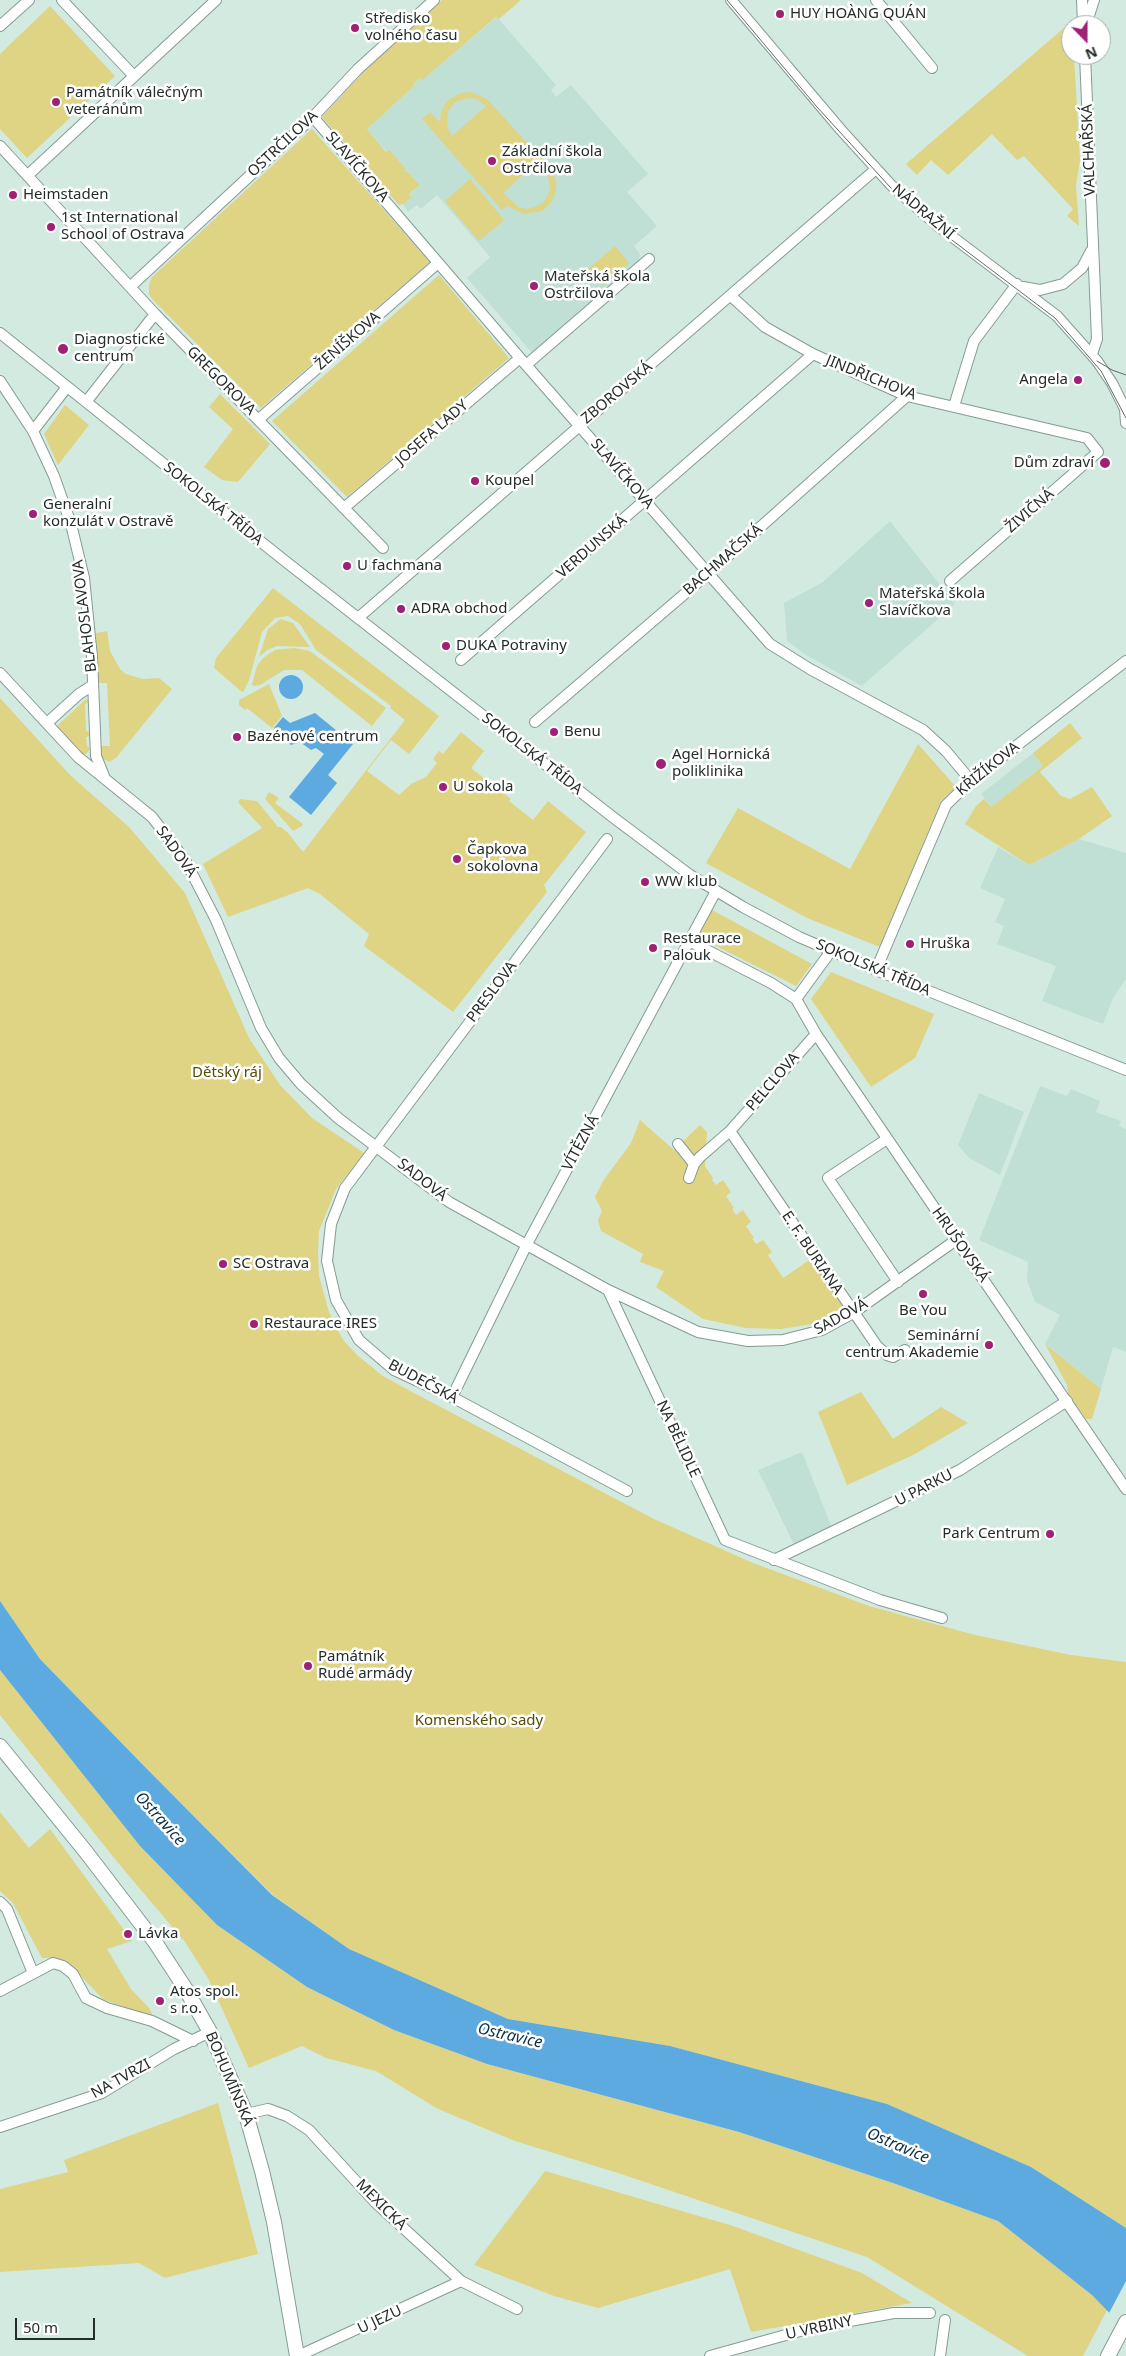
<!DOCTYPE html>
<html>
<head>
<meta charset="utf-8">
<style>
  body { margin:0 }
  #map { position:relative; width:1126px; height:2356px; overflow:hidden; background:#d3eae1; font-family:"Noto Sans",sans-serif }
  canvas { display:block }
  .north { position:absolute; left:1061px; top:15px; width:50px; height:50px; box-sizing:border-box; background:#fff; border:1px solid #a7abaa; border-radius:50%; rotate:158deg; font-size:14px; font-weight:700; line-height:20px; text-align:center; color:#242d2a }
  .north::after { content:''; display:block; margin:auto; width:18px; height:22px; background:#9f2074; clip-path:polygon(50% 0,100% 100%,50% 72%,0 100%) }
  .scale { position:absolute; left:15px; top:2318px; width:80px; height:22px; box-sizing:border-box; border:2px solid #242d2a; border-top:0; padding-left:6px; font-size:15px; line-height:18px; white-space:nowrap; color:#242d2a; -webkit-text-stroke:4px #fff; paint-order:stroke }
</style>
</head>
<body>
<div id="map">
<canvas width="1126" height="2356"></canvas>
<div class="north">N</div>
<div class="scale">50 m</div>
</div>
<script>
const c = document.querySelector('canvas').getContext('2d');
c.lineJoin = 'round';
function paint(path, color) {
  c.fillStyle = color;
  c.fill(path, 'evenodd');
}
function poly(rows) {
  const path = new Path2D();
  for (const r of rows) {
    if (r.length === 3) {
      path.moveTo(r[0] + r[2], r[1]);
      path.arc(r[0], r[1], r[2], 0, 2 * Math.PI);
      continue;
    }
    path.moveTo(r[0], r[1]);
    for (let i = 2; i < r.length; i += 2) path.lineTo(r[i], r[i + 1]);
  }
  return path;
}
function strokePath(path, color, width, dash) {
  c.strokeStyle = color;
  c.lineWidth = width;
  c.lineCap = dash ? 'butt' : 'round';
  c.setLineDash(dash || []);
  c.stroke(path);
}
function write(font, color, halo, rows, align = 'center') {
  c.font = font + ' "Noto Sans",sans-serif';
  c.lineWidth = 5;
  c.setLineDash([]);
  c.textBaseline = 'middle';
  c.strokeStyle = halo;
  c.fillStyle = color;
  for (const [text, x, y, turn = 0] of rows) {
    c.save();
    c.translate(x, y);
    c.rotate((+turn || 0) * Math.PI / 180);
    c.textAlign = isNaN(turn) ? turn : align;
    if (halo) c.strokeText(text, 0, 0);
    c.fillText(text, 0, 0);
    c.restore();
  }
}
const built = poly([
  [497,17,556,85,551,90,556,97,571,85,648,174,627,192,657,226,634,246,640,254,639,262,533,354,467,278,490,257,437,195,421,209,417,205,408,212,403,204,411,198,409,195,420,185,407,171,404,171,406,169,389,151,387,152,367,129,414,86,412,84,420,77,422,79],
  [890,521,955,604,862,686,806,655,787,641,784,603,823,582],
  [1033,753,1043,766,991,807,981,794],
  [1079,839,1126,853,1126,979,1113,998,1103,1024,1042,1001,1056,966,997,944,1004,926,995,922,1005,899,980,888,998,847,1029,865],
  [1040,1086,1067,1096,1071,1089,1100,1101,1096,1112,1121,1121,1119,1126,1126,1129,1126,1352,1113,1347,1101,1389,1045,1344,1060,1315,1035,1302,1027,1280,1028,1262,979,1240],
  [979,1093,1024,1112,1000,1175,969,1158,958,1145],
  [802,1452,832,1528,794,1545,758,1470]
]);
const green = poly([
  [442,0,521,0,499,19,496,17,422,80,420,78,413,84,414,86,367,129,386,152,389,150,406,169,404,171,407,171,420,185,409,194,411,198,403,204,399,205,322,117,371,64],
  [50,6,115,76,27,158,0,129,0,54],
  [1072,21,1071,55,1074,55,1080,161,1076,185,1079,226,1067,216,1073,209,1024,156,1017,160,992,134,948,175,931,160,917,175,906,164],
  [471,92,487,99,551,169,556,180,556,191,551,202,542,211,524,214,507,206,502,210,422,119,430,112,440,122,441,112,447,101,460,93],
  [468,98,477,99,486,106,452,136,447,126,448,111,455,102],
  [536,163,548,177,550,187,548,195,543,203,535,207,526,209,518,207,503,193],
  [312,129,430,262,261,408,153,300,149,294,149,285,152,277],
  [470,179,504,220,479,241,445,201],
  [615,246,629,263,602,286,588,269],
  [439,275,509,358,347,497,272,421],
  [220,394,270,444,238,482,222,480,204,467,233,429,209,407],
  [65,405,89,425,58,465,44,434],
  [273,588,439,716,409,754,391,740,367,771,399,795,411,784,426,777,437,763,433,759,439,751,443,754,461,732,484,751,471,768,511,799,509,801,533,820,548,801,586,832,544,885,547,892,453,1012,364,946,369,934,320,894,308,888,228,917,203,864,262,828,238,802,240,799,257,801,278,827,281,827,288,833,303,852,405,720,390,708,391,706,316,650,300,624,288,616,275,618,262,632,249,680,244,691,242,692,214,668,216,658],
  [281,619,293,623,310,647,277,646,267,650,259,657,268,629],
  [107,631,110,651,120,669,126,674,143,679,159,678,172,689,116,758,109,762,102,758,100,746,110,746,107,683,97,683,96,633],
  [294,648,310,651,386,708,372,726,302,670,284,670,260,685,253,686,252,684,257,666,263,658,275,650],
  [269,684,282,716,272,728,247,708,245,710,239,705,239,700],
  [0,698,71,776,129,827,185,893,249,1038,280,1085,312,1118,364,1153,336,1189,319,1231,318,1252,319,1276,329,1312,343,1340,358,1356,383,1376,414,1393,654,1519,753,1563,869,1606,975,1635,1071,1655,1126,1662,1126,2228,1031,2167,887,2104,670,2046,508,2019,349,1949,273,1895,144,1766,40,1659,0,1601],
  [86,699,89,702,85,704,86,731,89,732,90,736,86,737,87,746,90,748,87,753,83,755,56,727],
  [1070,723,1082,738,1040,772,1061,796,1070,799,1092,787,1112,816,1079,839,1029,865,965,824,976,806,984,799,991,807,1043,766,1033,753],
  [918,744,956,787,941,801,880,947,807,918,706,863,738,808,850,869],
  [269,792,279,798,275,803,303,824,302,826,293,831,265,799],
  [712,910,812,964,796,986,698,937],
  [831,972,934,1014,915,1058,871,1087,811,999],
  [640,1120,674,1150,700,1125,707,1132,705,1166,713,1178,712,1180,716,1185,723,1180,731,1192,726,1196,734,1208,732,1209,736,1215,743,1210,751,1222,746,1226,754,1238,752,1239,756,1244,763,1240,772,1252,768,1255,783,1278,811,1259,843,1307,813,1324,781,1329,746,1328,703,1319,656,1287,664,1271,640,1262,643,1254,601,1231,598,1220,602,1211,595,1197,603,1181,631,1143],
  [1045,1344,1101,1389,1092,1419,1086,1419,1068,1394,1067,1385],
  [861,1392,893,1439,941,1407,968,1423,913,1455,847,1485,818,1412],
  [0,1670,140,1846,217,1925,307,1987,394,2030,487,2064,739,2132,893,2183,998,2221,1092,2295,1107,2310,1083,2356,1028,2356,867,2257,621,2174,515,2141,438,2109,376,2071,326,2058,302,2046,249,2068,209,1980,185,1942,119,1864,0,1715],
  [0,1812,29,1848,50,1829,132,1941,107,1949,131,1989,149,2008,154,2018,103,1999,67,1962,53,1958,42,1958,13,1903,0,1891],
  [218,2103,258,2254,165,2278,139,2263,0,2272,0,2189,68,2172,64,2160],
  [545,2171,733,2226,862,2273,912,2303,751,2332,730,2269,598,2308,554,2296,474,2265]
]);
const water = poly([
  [291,687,12],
  [315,713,353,744,328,775,337,783,311,815,289,797,324,754,316,748,311,750,300,742,291,745,283,739,285,736,274,728,283,717,290,723],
  [0,1601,40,1659,144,1766,272,1895,349,1949,508,2019,670,2046,887,2104,1031,2167,1126,2228,1126,2330,1092,2295,998,2221,893,2183,739,2132,487,2064,394,2030,307,1987,217,1925,140,1846,0,1670]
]);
const pier = poly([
  [1126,2281,1126,2333,1108,2315]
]);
const street = poly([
  [62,0,133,75],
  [731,0,841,130,891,185,938,226,1057,316,1097,361,1112,383,1126,411],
  [876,0,932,68],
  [1082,0,1083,24],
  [1086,25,1094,0],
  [0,26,29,0],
  [1085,55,1097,339,1092,354],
  [313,117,520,358,770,644,810,669,923,730,946,751,971,781],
  [0,146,155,314,383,548],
  [28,175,216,0],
  [130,287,313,117,358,69,434,0],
  [1023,287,1040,290,1063,284,1082,268,1091,251],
  [731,296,765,327,813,354,907,396,1087,438,1098,452,950,581],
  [0,333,285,561,614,818,690,875,743,907,799,937,876,970,1126,1070],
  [526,365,649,259],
  [0,381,33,431],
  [67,387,33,431,54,476,71,524,84,578,92,657,96,756,104,776],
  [86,402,155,314],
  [954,406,974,341,1017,284],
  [1125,409,1126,423],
  [259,419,438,263],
  [344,508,520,358],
  [358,618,876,169],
  [461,660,813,354],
  [0,673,78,757,152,817,185,860,216,920,261,1028,279,1058,301,1084,338,1118,449,1202,608,1290,698,1332,748,1341,783,1340,822,1330,853,1313,956,1240],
  [535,722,709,573,907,396],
  [47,723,79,694,93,685],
  [607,839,345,1188,331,1224,327,1261,336,1300,359,1340,394,1370,452,1397,627,1491],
  [689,941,771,983,796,999,816,1034,1126,1489],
  [876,970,946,805,971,781,1126,661],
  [796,999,831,951],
  [730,1131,877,1346,887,1355,893,1357,905,1350],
  [887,1139,828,1178,898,1282],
  [678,1144,694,1164],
  [689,1178,694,1164,700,1157,730,1131,816,1034],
  [608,1290,725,1540,880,1600,942,1618],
  [452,1397,527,1244,716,891],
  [774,1560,960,1470,1067,1401],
  [0,1902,7,1909,33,1973],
  [0,1991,53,1963,63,1966,73,1974,86,1998,107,2008,152,2021,193,2041],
  [246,2114,268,2109,287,2116,309,2130,375,2202,461,2281,517,2309],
  [0,2127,102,2093,174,2049,210,2032],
  [298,2356,461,2281],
  [710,2356,811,2328,894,2313,930,2313],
  [940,2356,945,2320]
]);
const secondary = poly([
  [0,1746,86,1852,155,1942,185,1988,210,2032,246,2114,262,2171,274,2222,297,2356],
  [1108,2356,1126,2322]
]);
const tram = poly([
  [727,0,817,107,890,187,936,228,1055,318,1101,371,1126,418],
  [1097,361,1112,370,1126,375]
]);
const markers = [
  [780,14,5,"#9f2074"],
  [355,28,5,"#9f2074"],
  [56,102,5,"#9f2074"],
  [492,161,5,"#9f2074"],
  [13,195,5,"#9f2074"],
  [51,227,5,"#9f2074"],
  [534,286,5,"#9f2074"],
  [63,349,6,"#9f2074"],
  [1078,380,5,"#9f2074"],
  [1105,463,6,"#9f2074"],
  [475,481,5,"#9f2074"],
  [33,514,5,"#9f2074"],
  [347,566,5,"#9f2074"],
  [869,603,5,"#9f2074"],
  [401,609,5,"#9f2074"],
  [446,646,5,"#9f2074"],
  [554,732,5,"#9f2074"],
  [237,737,5,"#9f2074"],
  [661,764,6,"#9f2074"],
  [443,787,5,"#9f2074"],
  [457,859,5,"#9f2074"],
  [645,882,5,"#9f2074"],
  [910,944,5,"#9f2074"],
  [653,948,5,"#9f2074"],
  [223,1264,5,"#9f2074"],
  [923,1294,5,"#9f2074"],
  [254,1324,5,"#9f2074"],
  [989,1345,5,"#9f2074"],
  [1050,1534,5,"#9f2074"],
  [308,1666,5,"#9f2074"],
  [128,1934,5,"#9f2074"],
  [160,2001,5,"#9f2074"]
];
const poiNames = [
  ["HUY HOÀNG QUÁN",790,14],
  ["Středisko",365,19],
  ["volného času",365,36],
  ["Památník válečným",66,93],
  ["veteránům",66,110],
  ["Základní škola",502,152],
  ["Ostrčilova",502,169],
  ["Heimstaden",23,195],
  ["1st International",61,218],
  ["School of Ostrava",61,235],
  ["Mateřská škola",544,277],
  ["Ostrčilova",544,294],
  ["Diagnostické",74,340],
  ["centrum",74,357],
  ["Angela",1068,380,"right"],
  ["Dům zdraví",1094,463,"right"],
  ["Koupel",485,481],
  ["Generalní",43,505],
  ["konzulát v Ostravě",43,522],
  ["U fachmana",357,566],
  ["Mateřská škola",879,594],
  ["Slavíčkova",879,611],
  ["ADRA obchod",411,609],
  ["DUKA Potraviny",456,646],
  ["Benu",564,732],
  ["Bazénové centrum",247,737],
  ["Agel Hornická",672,755],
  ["poliklinika",672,772],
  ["U sokola",453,787],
  ["Čapkova",467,850],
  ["sokolovna",467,867],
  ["WW klub",655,882],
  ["Restaurace",663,939],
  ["Palouk",663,956],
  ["Hruška",920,944],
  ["SC Ostrava",233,1264],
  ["Be You",923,1311,"center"],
  ["Restaurace IRES",264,1324],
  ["Seminární",979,1336,"right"],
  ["centrum Akademie",979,1353,"right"],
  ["Park Centrum",1040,1534,"right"],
  ["Památník",318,1657],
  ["Rudé armády",318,1674],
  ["Lávka",138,1934],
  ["Atos spol.",170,1992],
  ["s r.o.",170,2009]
];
const streetNames = [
  ["OSTRČILOVA",283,144,-43],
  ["VALCHAŘSKÁ",1089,150,-92],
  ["SLAVÍČKOVA",357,167,49],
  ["NÁDRAŽNÍ",923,212,40],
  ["ŽENÍŠKOVA",348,341,-41],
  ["JINDŘICHOVA",871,378,22],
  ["GREGOROVA",221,381,45],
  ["ZBOROVSKÁ",617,393,-40],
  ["JOSEFA LADY",432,433,-41],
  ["SLAVÍČKOVA",622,474,49],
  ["SOKOLSKÁ TŘÍDA",213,504,39],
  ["ŽIVIČNÁ",1030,511,-41],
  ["VERDUNSKÁ",592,547,-41],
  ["BACHMAČSKÁ",723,560,-41],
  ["BLAHOSLAVOVA",85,616,-97],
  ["SOKOLSKÁ TŘÍDA",532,754,38],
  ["KŘIŽÍKOVA",988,769,-39],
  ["SADOVÁ",176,852,55],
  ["SOKOLSKÁ TŘÍDA",873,968,23],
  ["PRESLOVA",492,992,-53],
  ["PELCLOVA",773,1082,-49],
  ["VÍTĚZNÁ",581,1143,-62],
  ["SADOVÁ",422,1180,38],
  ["HRUŠOVSKÁ",960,1245,55],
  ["E. F. BURIANA",812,1253,56],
  ["SADOVÁ",841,1317,-29],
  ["BUDEČSKÁ",423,1382,28],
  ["NA BĚLIDLE",678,1439,65],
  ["U PARKU",924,1488,-27],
  ["NA TVRZI",121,2079,-29],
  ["BOHUMÍNSKÁ",229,2079,67],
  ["MEXICKÁ",381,2205,45],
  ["U JEZU",380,2320,-25],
  ["U VRBINY",819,2328,-12]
];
const parkNames = [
  ["Dětský ráj",227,1073],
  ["Komenského sady",479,1721]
];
const waterNames = [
  ["Ostravice",160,1819,48],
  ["Ostravice",510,2036,13],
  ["Ostravice",898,2146,23]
];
paint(built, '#c1e0d5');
paint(green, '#dfd384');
paint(water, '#5caadf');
paint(pier, '#d3eae1');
strokePath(street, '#859b93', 12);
strokePath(secondary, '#859b93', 16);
strokePath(street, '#fff', 10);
strokePath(secondary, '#fff', 14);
strokePath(tram, '#5e6c67', 1);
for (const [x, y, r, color] of markers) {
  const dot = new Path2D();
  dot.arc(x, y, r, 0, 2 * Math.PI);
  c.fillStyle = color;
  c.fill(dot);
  strokePath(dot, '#fff', 2);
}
write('15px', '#242d2a', '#fff', poiNames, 'left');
write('15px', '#242d2a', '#fff', streetNames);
write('15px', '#554c04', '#fff', parkNames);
write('italic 16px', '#0e3046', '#fff', waterNames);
</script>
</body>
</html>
